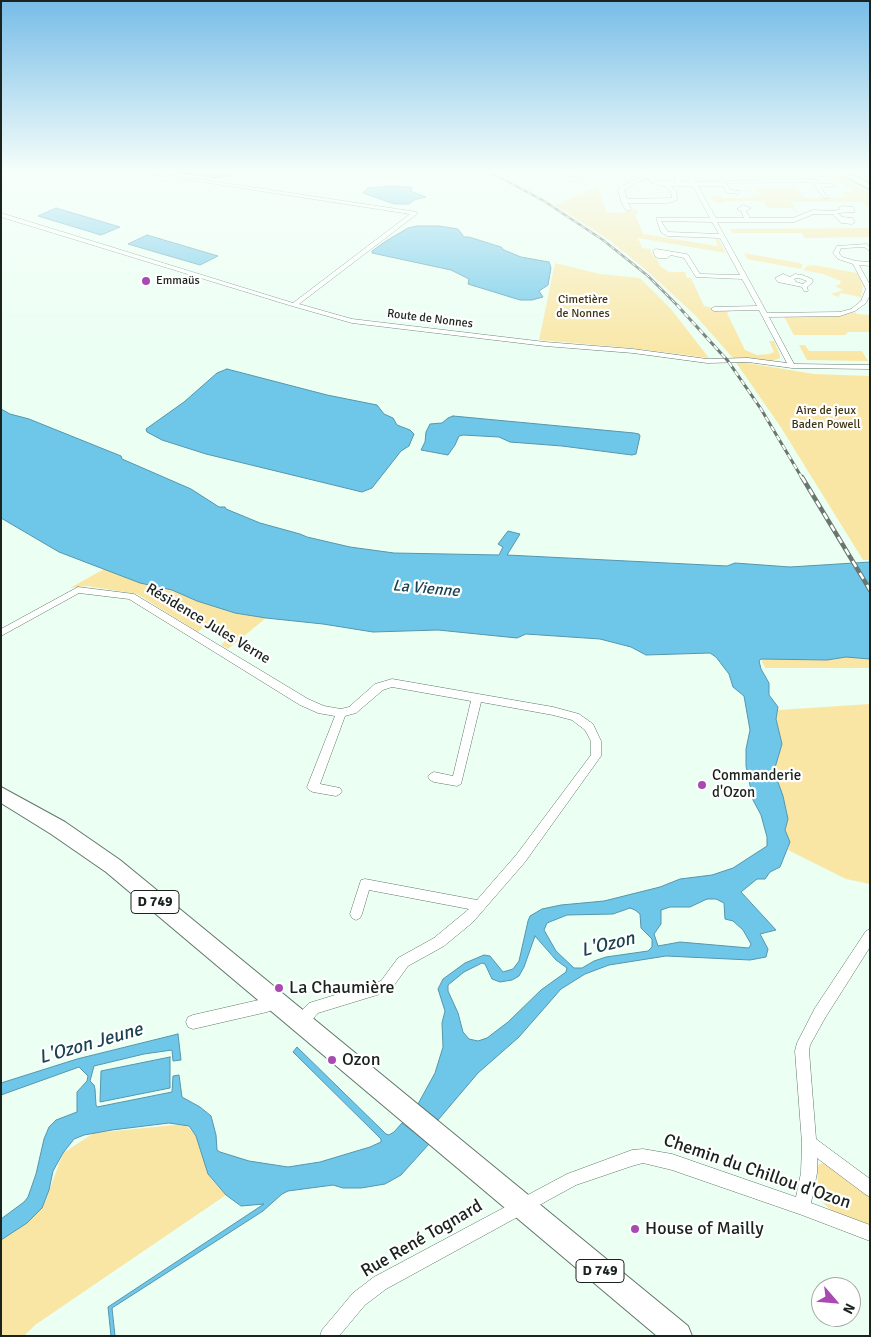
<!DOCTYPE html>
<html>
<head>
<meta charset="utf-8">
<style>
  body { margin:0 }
  #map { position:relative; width:871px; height:1337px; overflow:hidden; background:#ebfff3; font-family:Signika,sans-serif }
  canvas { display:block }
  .frame { position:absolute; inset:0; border:2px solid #1a231d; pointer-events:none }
  .north { position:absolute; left:811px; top:1277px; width:50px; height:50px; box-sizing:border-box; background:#fff; border:1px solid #a3a7a5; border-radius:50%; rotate:117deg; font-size:14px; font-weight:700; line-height:20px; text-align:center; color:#1a231d }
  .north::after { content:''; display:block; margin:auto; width:18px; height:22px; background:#a94ab2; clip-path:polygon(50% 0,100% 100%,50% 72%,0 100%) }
</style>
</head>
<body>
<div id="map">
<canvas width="871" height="1337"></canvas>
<div class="frame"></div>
<div class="north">N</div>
</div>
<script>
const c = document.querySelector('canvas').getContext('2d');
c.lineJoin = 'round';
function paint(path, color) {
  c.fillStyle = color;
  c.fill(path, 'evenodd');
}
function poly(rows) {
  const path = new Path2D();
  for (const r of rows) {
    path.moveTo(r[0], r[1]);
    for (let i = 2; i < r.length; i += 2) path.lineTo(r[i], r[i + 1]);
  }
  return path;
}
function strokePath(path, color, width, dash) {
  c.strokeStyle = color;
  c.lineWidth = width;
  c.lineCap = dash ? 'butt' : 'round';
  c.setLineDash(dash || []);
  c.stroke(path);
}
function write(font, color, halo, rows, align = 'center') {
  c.font = font + ' Signika,sans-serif';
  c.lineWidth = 4.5;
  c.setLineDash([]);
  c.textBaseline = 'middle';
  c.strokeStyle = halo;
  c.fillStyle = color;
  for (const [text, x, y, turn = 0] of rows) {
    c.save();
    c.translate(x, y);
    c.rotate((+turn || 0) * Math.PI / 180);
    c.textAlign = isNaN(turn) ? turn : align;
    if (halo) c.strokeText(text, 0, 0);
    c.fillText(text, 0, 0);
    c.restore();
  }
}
const green = poly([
  [697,171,836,171,870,188,870,208,862,202,791,202,798,213,796,213,793,208,768,208,763,201,724,201,725,203,715,203,711,196,720,195,722,198,752,198,751,195,759,195,755,189,735,188,791,187,788,182,792,183,803,197,845,197,842,192,854,192,831,178,822,178,818,173,784,173,787,178,784,178,780,173,717,174,698,173],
  [597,186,607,213,626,212,625,210,637,210,638,213,635,214,643,234,718,246,714,236,717,236,726,253,638,238,642,248,650,249,653,256,656,257,660,266,669,272,685,272,687,278,691,278,704,306,730,311,727,313,745,350,757,355,769,354,774,352,769,341,774,341,780,355,780,358,772,361,751,358,733,358,694,314,644,268,609,240,555,205],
  [870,228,870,237,805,238,802,233,732,233,730,229],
  [744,253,799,263,803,265,801,269,747,259],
  [555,263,600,274,640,278,671,309,709,358,631,348,539,340],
  [814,265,857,273,863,285,861,299,860,297,841,293,838,297,831,294,843,290,835,286,840,284,841,281,823,274,803,270,807,266],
  [855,312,857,314,870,315,870,332,848,332,845,335,794,335,784,317,838,316],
  [799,345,805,345,809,351,862,351,868,361,807,360],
  [735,361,814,374,870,376,870,560,863,560,780,426],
  [104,569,140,583,172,590,197,601,235,613,266,618,228,649,221,645,226,640,204,627,198,632,137,594,87,586,70,588],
  [843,656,870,657,870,668,765,668,760,657,831,659],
  [870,704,870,884,846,879,788,850,789,846,785,830,788,819,783,796,774,771,782,744,776,719,778,710],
  [185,1124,196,1136,211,1179,226,1195,35,1325,24,1336,1,1336,1,1239,45,1202,63,1153,94,1133],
  [826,1163,870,1195,870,1225,832,1211,821,1201,819,1195,817,1168,819,1164]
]);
const water = poly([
  [176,171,243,171,217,178,177,173,176,171],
  [390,186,411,187,413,188,410,191,426,197,414,200,409,204,394,204,363,193,368,188,390,186],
  [56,208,120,227,101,235,38,216,56,208],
  [417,226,439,226,458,229,464,237,469,237,501,247,504,250,521,257,549,262,551,268,548,285,539,291,543,297,532,300,520,300,468,284,469,279,451,270,372,253,372,251,386,241,408,228,417,226],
  [147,235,218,256,200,265,128,244,147,235],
  [227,369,327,395,377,405,384,414,393,418,397,425,410,430,414,434,409,446,401,451,372,488,362,492,206,454,162,440,147,432,146,429,184,402,217,373,227,369],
  [1,409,10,414,29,419,121,456,122,459,191,489,219,507,225,507,226,509,260,523,300,534,307,537,350,547,394,553,499,555,503,547,498,544,508,531,520,534,507,555,727,566,735,563,790,567,870,562,870,659,846,657,827,660,761,659,759,661,761,669,769,683,769,695,778,707,776,719,782,744,774,771,783,796,788,819,785,830,790,842,780,867,770,872,765,879,757,879,741,892,776,930,760,934,768,949,766,957,750,960,666,956,609,965,585,974,561,989,519,1037,478,1073,438,1120,418,1104,435,1073,443,1047,442,1023,445,1011,438,989,443,979,465,963,484,955,490,956,503,972,513,969,519,961,528,921,530,916,542,909,561,905,604,901,660,887,680,879,712,875,733,868,767,846,767,837,761,815,753,800,746,766,746,749,750,730,744,696,733,687,729,674,716,657,710,653,646,655,631,647,600,639,526,634,517,638,438,630,373,632,323,624,266,618,235,613,197,601,172,590,140,583,59,552,1,518,1,409],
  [707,899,716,899,724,903,725,919,733,921,743,930,751,944,749,948,680,942,658,946,654,934,661,924,661,910,670,907,690,907,707,899],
  [630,908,635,910,640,914,641,928,652,939,652,947,648,951,606,957,594,961,582,968,574,968,556,951,544,930,547,923,567,915,613,914,630,908],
  [535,936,556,960,567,968,566,972,541,990,508,1022,487,1038,478,1041,469,1039,463,1032,458,1013,448,991,448,985,464,972,482,963,485,964,492,979,500,982,512,980,519,976,524,967,535,936],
  [453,416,634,433,639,434,640,436,636,454,632,455,562,446,510,442,499,437,463,435,459,436,455,445,448,455,421,450,425,442,426,432,430,424,442,423,448,418,453,416],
  [178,1034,181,1060,173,1061,172,1050,144,1054,94,1066,90,1081,94,1085,95,1089,96,1105,97,1107,172,1092,173,1076,179,1075,182,1097,200,1107,211,1116,216,1135,217,1150,220,1152,249,1161,288,1167,320,1162,370,1147,381,1142,381,1139,293,1052,297,1047,386,1134,389,1135,394,1132,402,1123,429,1144,401,1175,385,1184,361,1188,343,1188,333,1185,288,1191,282,1194,263,1211,112,1308,115,1336,111,1336,108,1307,264,1204,241,1206,226,1195,208,1174,196,1136,189,1126,169,1123,112,1130,84,1135,74,1139,63,1153,53,1171,49,1190,42,1208,27,1223,1,1240,1,1219,24,1202,28,1197,36,1174,44,1139,49,1127,56,1120,77,1112,77,1092,87,1081,88,1076,79,1067,1,1095,1,1083,77,1059,178,1034],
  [170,1057,170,1088,100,1102,101,1071,170,1057]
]);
const street = poly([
  [131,171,144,171,417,212,417,214,299,304,352,319,545,342,633,349,707,359,748,358,787,363,759,310,714,311,711,309,714,307,757,306,742,279,696,277,684,258,671,255,667,258,658,258,655,256,653,251,656,249,686,254,688,255,700,274,740,275,720,238,667,236,661,232,656,218,710,218,693,186,670,186,676,191,677,200,668,203,628,203,631,209,628,211,625,209,621,201,618,189,637,178,649,175,649,171,653,171,654,179,661,182,676,182,672,171,690,171,696,182,815,179,819,184,832,184,835,186,821,188,828,198,824,198,812,182,726,183,731,190,740,191,738,194,727,193,723,186,698,186,716,218,744,218,741,211,737,209,743,205,751,208,746,211,750,218,793,218,813,210,835,211,840,209,839,208,842,206,853,207,855,212,837,213,842,217,852,218,855,222,852,224,841,223,833,214,814,214,794,222,717,222,767,313,840,312,851,309,861,301,866,289,853,264,838,259,833,253,837,246,867,244,870,247,870,251,864,247,846,248,841,248,839,253,842,257,856,261,870,262,870,266,859,265,870,285,870,295,866,303,855,311,840,316,769,317,794,364,870,365,870,369,792,368,748,362,707,363,633,353,545,346,352,323,292,306,1,217,1,213,293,303,410,214,131,171],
  [677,173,686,173,691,182,681,182,677,173],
  [649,178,649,181,658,185,665,186,671,191,672,198,627,199,624,190,641,180,649,178],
  [661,221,712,222,719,234,668,232,661,221],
  [574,171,580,171,579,172,581,173,594,171,583,176,583,178,572,182,563,178,574,171],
  [575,174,579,176,569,178,575,174],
  [783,274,790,277,795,274,802,275,812,279,813,282,807,287,808,291,804,291,802,287,778,282,775,278,783,274],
  [796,278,799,278,807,281,803,284,796,282,794,279,796,278],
  [78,587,134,594,308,699,324,706,341,709,349,707,375,684,392,679,553,707,579,714,593,724,601,741,601,756,525,862,473,922,444,946,408,966,390,991,318,1013,305,1028,300,1030,295,1028,293,1023,295,1018,309,1003,381,981,398,958,434,938,469,909,369,890,362,914,360,918,356,920,352,918,350,914,361,880,365,879,477,900,517,854,591,755,591,741,585,730,572,720,553,715,481,702,461,784,457,786,434,782,430,780,428,777,430,774,434,772,453,776,471,701,392,687,383,690,356,713,345,716,320,784,340,788,342,791,340,794,336,796,313,792,309,790,307,787,335,716,318,713,300,705,129,599,79,593,1,636,1,629,78,587],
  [870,929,870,947,825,1018,810,1045,809,1051,816,1139,870,1179,870,1197,865,1194,817,1158,817,1173,811,1203,870,1225,870,1241,802,1215,672,1170,643,1163,632,1166,576,1185,386,1289,365,1305,339,1336,320,1336,322,1330,353,1293,374,1277,567,1174,632,1150,643,1149,672,1154,796,1197,801,1173,802,1143,795,1051,797,1043,815,1008,866,931,870,929],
  [272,993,277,995,279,1000,272,1010,267,1012,193,1029,188,1027,186,1022,188,1017,193,1015,263,999,272,993]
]);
const primary = poly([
  [835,171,845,171,870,184,870,189,835,171],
  [863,171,870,171,870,174,864,173,863,171],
  [1,787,65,822,120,860,688,1326,692,1336,657,1336,106,872,51,834,1,803,1,787]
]);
const railFar2 = poly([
  [488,171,544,201,603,240,648,276,678,306]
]);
const railFar1 = poly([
  [677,305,728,361,761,409,802,478]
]);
const rail = poly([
  [802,477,870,590]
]);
const markers = [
  [146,281,5,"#a94ab2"],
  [702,785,5,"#a94ab2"],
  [279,988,5,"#a94ab2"],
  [332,1060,5,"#a94ab2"],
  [635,1229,5,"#a94ab2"]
];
const farPoinames = [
  ["Emmaüs",156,281]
];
const farParknames = [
  ["Cimetière",583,300],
  ["de Nonnes",583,314],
  ["Aire de jeux",826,411],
  ["Baden Powell",826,425]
];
const farStreetnames = [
  ["Route de Nonnes",430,319,7]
];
const shields = [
  [155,902,48],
  [600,1271,48]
];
const shieldNames = [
  ["D 749",155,902],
  ["D 749",600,1271]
];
const streetNames = [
  ["Résidence Jules Verne",208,624,31]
];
const poiNames = [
  ["Commanderie",712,776],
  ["d'Ozon",712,793]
];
const waterNames = [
  ["La Vienne",426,589,5]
];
const nearPoinames = [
  ["La Chaumière",289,988],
  ["Ozon",342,1060],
  ["House of Mailly",645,1229]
];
const nearStreetnames = [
  ["Chemin du Chillou d'Ozon",757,1172,19],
  ["Rue René Tognard",422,1239,-30]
];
const nearWaternames = [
  ["L'Ozon",608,945,-14],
  ["L'Ozon Jeune",91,1044,-16]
];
paint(green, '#fae6a4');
paint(water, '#6ec7e9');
strokePath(water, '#5596ac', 1);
strokePath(street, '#61776a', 1);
strokePath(primary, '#61776a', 2);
paint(street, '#fff');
paint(primary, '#fff');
strokePath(railFar2, '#6a776f', 2.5);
strokePath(railFar1, '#6a776f', 3);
strokePath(rail, '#6a776f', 4.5);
strokePath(railFar2, '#fff', 1, [4.5]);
strokePath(railFar1, '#fff', 2, [5.5]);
strokePath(rail, '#fff', 2.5, [7]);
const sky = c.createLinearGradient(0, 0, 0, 358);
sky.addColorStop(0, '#77bce8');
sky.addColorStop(0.48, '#f6fffa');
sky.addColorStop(1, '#f6fffa00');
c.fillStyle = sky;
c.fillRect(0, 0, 871, 358);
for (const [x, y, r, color] of markers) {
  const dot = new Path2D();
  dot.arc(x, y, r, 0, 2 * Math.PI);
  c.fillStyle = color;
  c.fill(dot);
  strokePath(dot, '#fff', 2);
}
write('12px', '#1a231d', '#fff', farPoinames, 'left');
write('12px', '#3f3514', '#fff', farParknames);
write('12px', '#1a231d', '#fff', farStreetnames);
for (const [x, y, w] of shields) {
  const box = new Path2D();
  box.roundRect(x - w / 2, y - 11.5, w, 23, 4);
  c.fillStyle = '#fff';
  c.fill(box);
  strokePath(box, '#1a231d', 1);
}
write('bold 14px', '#1a231d', null, shieldNames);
write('15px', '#1a231d', '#fff', streetNames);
write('15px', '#1a231d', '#fff', poiNames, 'left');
write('italic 16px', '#1b4352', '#fff', waterNames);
write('18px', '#1a231d', '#fff', nearPoinames, 'left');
write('18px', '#1a231d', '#fff', nearStreetnames);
write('italic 19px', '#1b4352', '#fff', nearWaternames);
</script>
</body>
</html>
